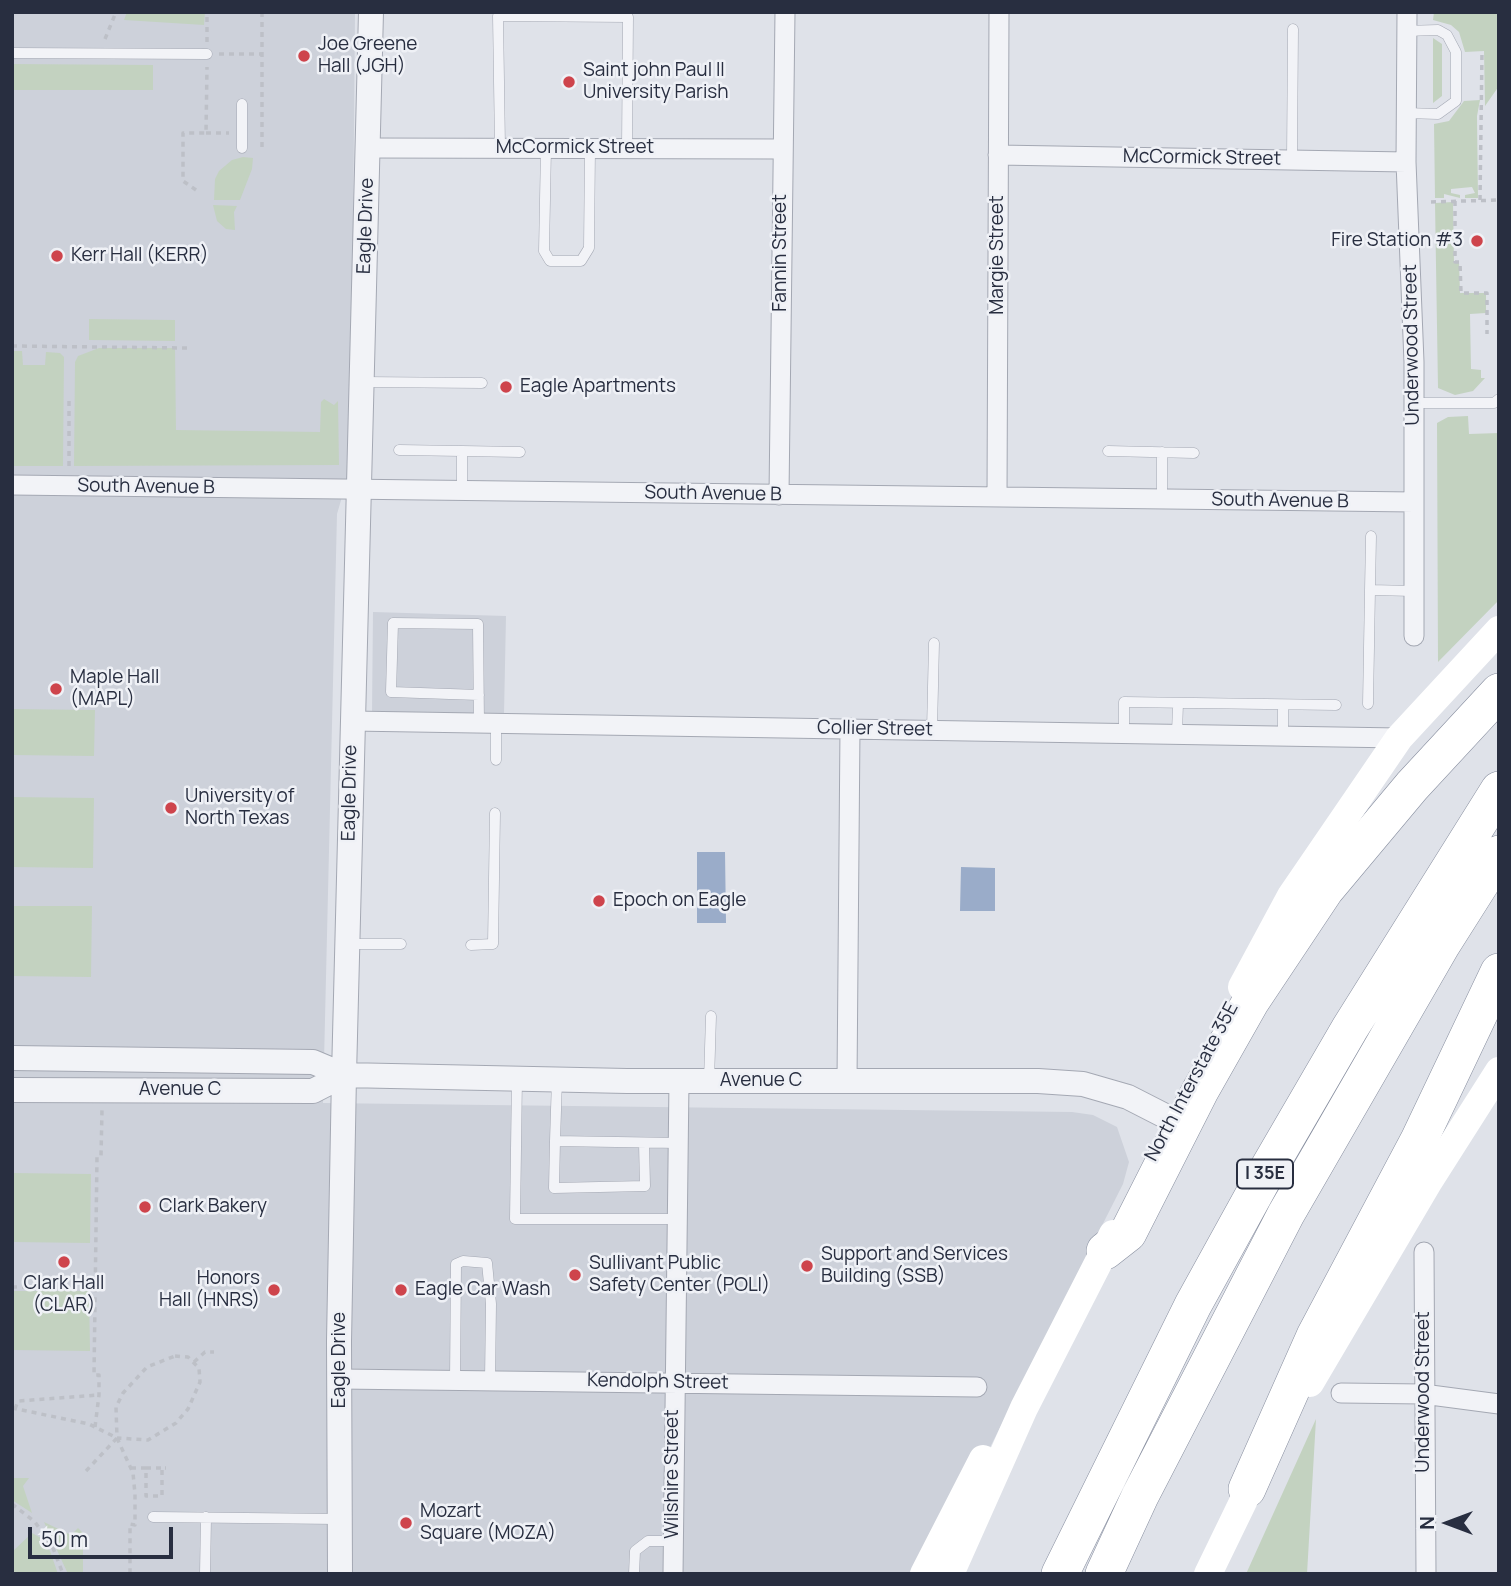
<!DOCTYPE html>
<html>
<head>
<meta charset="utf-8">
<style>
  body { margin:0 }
  #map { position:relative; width:1511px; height:1586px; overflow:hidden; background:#dfe2e9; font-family:Manrope,sans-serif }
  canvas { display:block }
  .frame { position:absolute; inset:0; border:14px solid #282e40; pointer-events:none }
  .north { position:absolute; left:1413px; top:1488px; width:70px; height:70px; -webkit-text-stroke:5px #eff1f6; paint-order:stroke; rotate:270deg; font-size:19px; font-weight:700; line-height:28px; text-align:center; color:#282e40 }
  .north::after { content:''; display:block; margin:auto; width:24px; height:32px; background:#282e40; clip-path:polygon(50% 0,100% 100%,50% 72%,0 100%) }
  .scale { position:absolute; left:28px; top:1527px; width:145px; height:32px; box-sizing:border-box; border:4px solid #282e40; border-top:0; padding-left:9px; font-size:21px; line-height:24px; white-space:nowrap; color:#282e40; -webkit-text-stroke:5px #eff1f6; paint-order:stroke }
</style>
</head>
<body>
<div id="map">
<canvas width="1511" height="1586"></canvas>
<div class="frame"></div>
<div class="north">N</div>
<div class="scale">50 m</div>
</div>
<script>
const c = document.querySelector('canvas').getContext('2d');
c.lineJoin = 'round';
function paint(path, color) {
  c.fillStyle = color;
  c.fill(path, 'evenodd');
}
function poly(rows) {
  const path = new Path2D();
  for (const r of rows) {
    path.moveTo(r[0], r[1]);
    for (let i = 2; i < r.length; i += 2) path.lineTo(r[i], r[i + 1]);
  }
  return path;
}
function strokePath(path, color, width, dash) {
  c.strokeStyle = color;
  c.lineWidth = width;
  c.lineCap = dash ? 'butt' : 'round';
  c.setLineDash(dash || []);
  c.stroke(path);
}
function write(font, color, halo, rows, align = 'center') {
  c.font = font + ' Manrope,sans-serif';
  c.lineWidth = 5;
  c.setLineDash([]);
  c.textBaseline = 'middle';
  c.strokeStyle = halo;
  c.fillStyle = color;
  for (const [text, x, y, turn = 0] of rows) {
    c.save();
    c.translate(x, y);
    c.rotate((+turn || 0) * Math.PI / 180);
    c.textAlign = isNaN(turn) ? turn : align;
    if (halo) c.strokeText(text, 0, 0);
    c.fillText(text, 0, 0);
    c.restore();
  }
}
const built = poly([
  [12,12,355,12,351,466,337,514,323,1103,1072,1112,1093,1115,1117,1127,1129,1162,1123,1184,926,1574,12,1574],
  [373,612,506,616,504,714,372,713]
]);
const green = poly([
  [127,12,205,12,204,25,124,20],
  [1434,12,1499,12,1499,86,1485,106,1484,51,1465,52,1459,32,1451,25,1433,20],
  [1433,38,1442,44,1442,96,1433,103],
  [12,64,153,65,153,90,12,90],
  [1480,100,1477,116,1478,198,1465,198,1465,195,1475,193,1472,187,1451,189,1451,193,1460,195,1460,198,1444,194,1444,198,1435,198,1434,124,1449,121,1464,101],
  [243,157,253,158,252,169,240,200,214,200,215,179,219,171,232,160],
  [1453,202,1454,262,1459,263,1460,293,1486,293,1486,313,1470,314,1471,369,1481,370,1481,378,1485,378,1473,391,1455,395,1438,388,1435,203],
  [213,205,237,206,234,212,235,230,226,229,217,221],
  [89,319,175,320,175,341,89,340],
  [99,348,175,348,176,430,320,432,321,402,324,399,334,405,338,401,339,465,74,466,75,362,78,356],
  [12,351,22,351,23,365,45,365,46,352,60,353,64,357,63,466,12,466],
  [1468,416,1469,434,1499,433,1499,600,1438,662,1437,423,1448,417],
  [12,709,95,710,94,756,12,755],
  [12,797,94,798,93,868,12,867],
  [12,906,92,906,91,977,12,976],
  [12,1173,91,1174,90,1243,12,1242],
  [12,1291,89,1291,90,1351,12,1350],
  [1316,1419,1307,1574,1246,1574],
  [12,1478,29,1478,23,1486,32,1513,12,1500],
  [44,1522,71,1535,78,1528,83,1533,83,1574,68,1574],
  [32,1533,41,1538,50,1551,58,1574,16,1574,12,1569,12,1552]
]);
const water = poly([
  [697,852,725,852,726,923,697,923],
  [961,867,995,868,995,911,960,911]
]);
const path = poly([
  [105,39,116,12],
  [207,42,207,12],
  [219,54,262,54],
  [206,133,229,133],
  [262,147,262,12],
  [196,190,183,181,183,133,206,133,207,67],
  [1480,200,1482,53],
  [1455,201,1455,262,1460,262,1461,293,1487,293,1487,334],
  [1431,202,1499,200],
  [12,346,187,348],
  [69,466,69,400],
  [12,1287,94,1288],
  [175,1356,188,1357,199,1368,200,1382,188,1409,176,1423,148,1440,117,1438,116,1407,123,1393,147,1367,175,1356],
  [194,1362,205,1352,214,1352],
  [12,1408,89,1424,117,1438,133,1473,135,1494,135,1525,130,1524,130,1574],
  [15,1409,18,1401,98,1395],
  [95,1427,99,1395,99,1375,94,1375,97,1157,101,1156,102,1110],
  [131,1468,146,1468,146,1496,162,1496,162,1468,166,1468],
  [146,1468,161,1468],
  [86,1471,117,1438],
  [12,1504,35,1522,53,1548,63,1574]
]);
const service = poly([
  [1404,31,1438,30,1447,35,1456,52,1456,101,1438,114,1405,113],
  [12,53,207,54],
  [242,104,242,148],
  [500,147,498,16,628,17,627,148],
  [546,148,544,251,550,261,581,261,589,248,590,148],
  [1292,159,1293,29],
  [362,382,482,383],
  [1414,403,1494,403,1499,399],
  [399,450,462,451,462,491],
  [462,451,520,452],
  [1108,451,1194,453],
  [1162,499,1162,452],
  [1371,536,1370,590,1414,591],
  [479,695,391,692,393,623,478,624,479,723],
  [1368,704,1370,590],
  [1283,705,1283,735],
  [496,723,496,760],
  [932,730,934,643],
  [1124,733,1124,702,1336,705],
  [1177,734,1178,703],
  [347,944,401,944],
  [471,945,493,944,495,813],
  [517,1078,515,1219,676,1219],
  [557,1079,555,1141,678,1143],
  [709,1081,711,1016],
  [555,1141,554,1188,645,1186,644,1143],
  [455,1380,456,1264,463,1261,487,1263,491,1304,490,1380],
  [153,1517,338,1519],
  [205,1574,206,1517],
  [634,1574,635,1551,648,1541,673,1541]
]);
const minor = poly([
  [1407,12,1406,162,1414,362,1414,636],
  [368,148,782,149],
  [998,155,1406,162],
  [12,485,1414,502],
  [779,495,785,12],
  [997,497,999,12],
  [352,721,1399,738],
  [847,1081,850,728],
  [1424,1252,1426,1574],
  [340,1379,977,1387],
  [1341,1393,1423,1394,1499,1404],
  [673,1574,679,1081]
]);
const tertiary = poly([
  [12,1058,313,1062,344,1075,627,1081,1038,1081,1083,1084,1128,1097,1171,1119],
  [12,1090,313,1091,344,1075],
  [340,1574,339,1341,344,1075,371,12]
]);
const secondary = poly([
  [1242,987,1291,896,1399,738,1499,630],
  [1310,1383,1429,1181,1499,1071],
  [924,1574,983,1459],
  [950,1574,1024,1408,1113,1234],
  [1208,1574,1257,1473]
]);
const motorway = poly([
  [1105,1251,1128,1233,1200,1091,1251,1001,1325,890,1412,786,1499,692],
  [1247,1489,1315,1336,1419,1140,1499,972],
  [1060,1574,1193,1305,1268,1169,1350,1028,1499,790],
  [1104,1574,1140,1496,1286,1214,1442,944,1499,854]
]);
const markers = [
  [304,56,7,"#ce444c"],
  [569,82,7,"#ce444c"],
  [1477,241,7,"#ce444c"],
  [57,256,7,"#ce444c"],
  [506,387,7,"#ce444c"],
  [56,689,7,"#ce444c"],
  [171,808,7,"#ce444c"],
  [599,901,7,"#ce444c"],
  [145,1207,7,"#ce444c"],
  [64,1262,7,"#ce444c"],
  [807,1266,7,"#ce444c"],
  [575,1275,7,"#ce444c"],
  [274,1290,7,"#ce444c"],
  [401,1290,7,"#ce444c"],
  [406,1523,7,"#ce444c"]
];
const shields = [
  [1265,1174,56]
];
const shieldNames = [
  ["I 35E",1265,1174]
];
const poiNames = [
  ["Joe Greene",318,45],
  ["Hall (JGH)",318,67],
  ["Saint john Paul II",583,71],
  ["University Parish",583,93],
  ["Fire Station #3",1463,241,"right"],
  ["Kerr Hall (KERR)",71,256],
  ["Eagle Apartments",520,387],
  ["Maple Hall",70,678],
  ["(MAPL)",70,700],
  ["University of",185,797],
  ["North Texas",185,819],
  ["Epoch on Eagle",613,901],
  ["Clark Bakery",159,1207],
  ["Support and Services",821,1255],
  ["Building (SSB)",821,1277],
  ["Sullivant Public",589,1264],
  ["Safety Center (POLI)",589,1286],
  ["Honors",260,1279,"right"],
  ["Hall (HNRS)",260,1301,"right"],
  ["Clark Hall",64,1284,"center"],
  ["(CLAR)",64,1306,"center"],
  ["Eagle Car Wash",415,1290],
  ["Mozart",420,1512],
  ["Square (MOZA)",420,1534]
];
const streetNames = [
  ["McCormick Street",575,148],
  ["McCormick Street",1202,158,1],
  ["Eagle Drive",366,226,-88],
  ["Fannin Street",781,253,-90],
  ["Margie Street",998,255,-90],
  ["Underwood Street",1412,345,-91],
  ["South Avenue B",146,487,1],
  ["South Avenue B",713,494,1],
  ["South Avenue B",1280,501,1],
  ["Collier Street",875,729,1],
  ["Eagle Drive",350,793,-89],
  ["Avenue C",761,1081],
  ["North Interstate 35E",1192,1082,-62],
  ["Avenue C",180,1090],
  ["Eagle Drive",340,1360,-90],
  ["Kendolph Street",658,1382,1],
  ["Underwood Street",1424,1392,-90],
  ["Wilshire Street",673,1474,-90]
];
paint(built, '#cdd1da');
paint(green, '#c3d2c0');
paint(water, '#9aacc9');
strokePath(service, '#a4a8b3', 11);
strokePath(minor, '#a4a8b3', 21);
strokePath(tertiary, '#a4a8b3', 26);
strokePath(motorway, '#878e9f', 38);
strokePath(path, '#bdc0c7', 3.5, [5, 5]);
strokePath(service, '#f2f3f7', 10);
strokePath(minor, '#f2f3f7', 19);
strokePath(tertiary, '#f2f3f7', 24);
strokePath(secondary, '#fff', 28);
strokePath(motorway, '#fff', 37);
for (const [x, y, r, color] of markers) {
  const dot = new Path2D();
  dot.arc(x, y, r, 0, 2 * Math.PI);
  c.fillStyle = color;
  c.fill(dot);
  strokePath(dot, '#eff1f6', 2.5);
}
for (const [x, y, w] of shields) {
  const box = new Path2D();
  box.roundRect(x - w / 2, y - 14.5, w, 29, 5);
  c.fillStyle = '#eff1f6';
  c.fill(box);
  strokePath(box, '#282e40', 2);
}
write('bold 18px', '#282e40', null, shieldNames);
write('19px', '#282e40', '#eff1f6', poiNames, 'left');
write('19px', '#282e40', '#eff1f6', streetNames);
</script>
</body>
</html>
